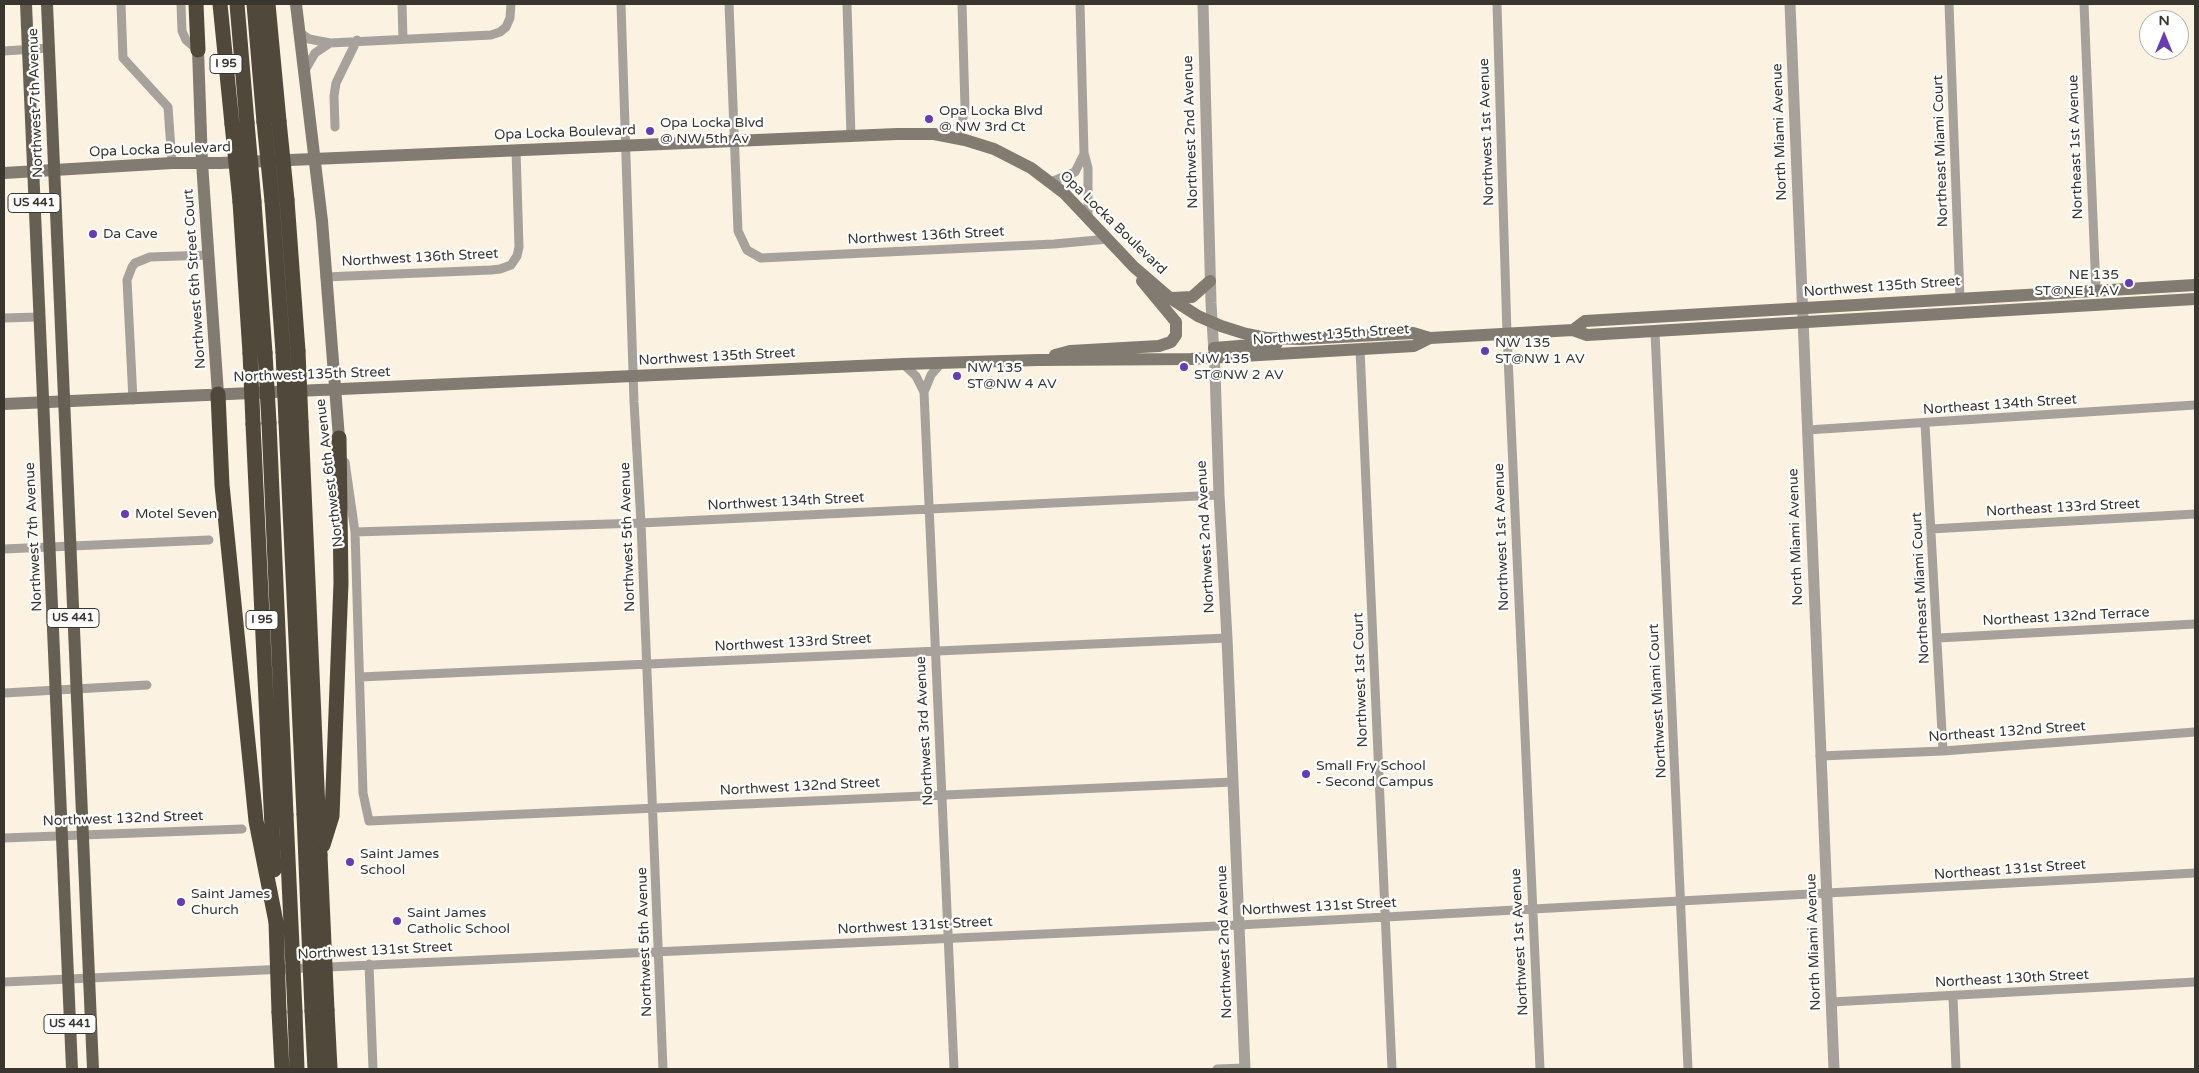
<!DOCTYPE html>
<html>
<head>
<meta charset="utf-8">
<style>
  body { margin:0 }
  #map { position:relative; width:2199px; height:1073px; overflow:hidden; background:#fbf2e1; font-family:"Varela Round",sans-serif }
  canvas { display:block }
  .frame { position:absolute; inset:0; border:5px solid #39362f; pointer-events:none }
  .north { position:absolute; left:2139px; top:10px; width:50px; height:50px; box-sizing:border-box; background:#fff; border:1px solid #b0afac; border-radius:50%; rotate:0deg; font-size:14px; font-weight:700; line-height:20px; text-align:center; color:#39362f }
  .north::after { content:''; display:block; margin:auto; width:18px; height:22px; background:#663bb3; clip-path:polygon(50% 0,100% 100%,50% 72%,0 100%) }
</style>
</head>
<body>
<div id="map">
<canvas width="2199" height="1073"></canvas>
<div class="frame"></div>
<div class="north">N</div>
</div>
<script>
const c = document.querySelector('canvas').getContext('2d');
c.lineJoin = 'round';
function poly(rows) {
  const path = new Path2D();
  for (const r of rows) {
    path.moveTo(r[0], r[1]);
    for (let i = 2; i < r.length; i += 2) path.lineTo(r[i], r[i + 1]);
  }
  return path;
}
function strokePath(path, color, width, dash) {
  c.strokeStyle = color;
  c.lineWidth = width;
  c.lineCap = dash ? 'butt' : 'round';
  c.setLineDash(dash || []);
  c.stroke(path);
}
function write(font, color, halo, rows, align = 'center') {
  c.font = font + ' "Varela Round",sans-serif';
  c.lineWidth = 4.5;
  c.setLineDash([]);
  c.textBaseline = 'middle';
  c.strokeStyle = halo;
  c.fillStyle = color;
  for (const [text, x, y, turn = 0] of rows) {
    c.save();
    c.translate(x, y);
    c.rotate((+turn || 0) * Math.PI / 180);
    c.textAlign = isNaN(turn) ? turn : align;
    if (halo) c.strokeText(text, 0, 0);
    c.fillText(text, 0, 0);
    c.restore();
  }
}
const minor = poly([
  [121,4,123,58,168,107,172,163],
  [181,4,182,31,186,40,198,50],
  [402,4,403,39],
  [621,4,634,402,641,523,663,1069],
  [729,4,738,231,747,250,761,258,1054,244,1108,239],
  [847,4,851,137],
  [1080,4,1084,153,1088,168,1088,219],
  [1497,4,1507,334,1540,1069],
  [1949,4,1960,298],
  [2084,4,2096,290],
  [299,32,309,39,330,43,491,35,500,32,506,27,510,18,511,4],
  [4,51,49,48],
  [304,72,315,53,330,43],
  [335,127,334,96,336,83,357,40],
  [959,138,965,107,962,4],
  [1051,182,1075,172,1084,154],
  [325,277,491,270,500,269,511,265,517,256,519,247,516,150],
  [4,318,39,317],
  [1655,332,1688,1069],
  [1360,349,1392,1069],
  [941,363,931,375,924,392,954,1069],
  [903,364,916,376,924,392],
  [133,400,127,280,132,267,135,263,150,257,208,255],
  [1925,424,1943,751],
  [1807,430,2195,405],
  [345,462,355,532,363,793,369,821,1233,782],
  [1931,529,2195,514],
  [355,532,641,523,1219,495],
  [4,549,209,540],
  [1938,638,2195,624],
  [360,677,1227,638],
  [4,693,147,685],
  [1820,756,1943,751,2195,732],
  [4,838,242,829],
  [369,964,373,1069],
  [4,982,1239,925,2195,873],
  [1953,997,1956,1069],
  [1831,1002,2195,982],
  [1217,1069,1245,1068]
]);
const tertiary = poly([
  [1203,4,1211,303,1215,371,1219,495,1227,638,1245,1069],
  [1790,4,1834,1069]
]);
const secondary = poly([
  [296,4,322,221,339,438],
  [198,50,202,163,218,394],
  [4,173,172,163,220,163,897,134,934,134,965,140,994,149,1031,168,1064,193,1134,267,1170,298,1198,316,1221,326,1243,333,1267,338,1301,339,1413,333,1430,338,1573,330,1587,335,2195,299],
  [1172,298,1192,297,1210,281],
  [1573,330,1585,321,2195,285],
  [1214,348,1277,343],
  [1055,355,1070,351,1159,346,1171,342,1176,335,1176,322,1142,281],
  [4,404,903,364,1038,360,1191,359,1414,346,1430,338]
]);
const primary = poly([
  [26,4,72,1069],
  [47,4,93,1069]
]);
const motorway = poly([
  [196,4,198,50],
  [220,4,232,124],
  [237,4,247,123],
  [254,4,264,122],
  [268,4,279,121],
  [287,200,298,351],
  [272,201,283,352],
  [240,202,250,353],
  [254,202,265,353],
  [218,394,222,485,256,821,276,922],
  [286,422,304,814],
  [301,422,320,855],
  [269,423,286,815],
  [253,424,274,870],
  [323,845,332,816,341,583,339,438],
  [327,1010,330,1069],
  [312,1011,315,1069],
  [279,1012,282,1069],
  [295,1012,297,1069]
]);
const motorwayBridge = poly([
  [279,121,287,200],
  [264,122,272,201],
  [247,123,254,202],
  [232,124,240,202],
  [298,351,301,422],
  [283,352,286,422],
  [250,353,253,424],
  [265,353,269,423],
  [304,814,312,1011],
  [286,815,295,1012],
  [320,855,327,1010],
  [276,922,279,1012]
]);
const markers = [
  [929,119,5,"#663bb3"],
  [650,131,5,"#663bb3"],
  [93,234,5,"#663bb3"],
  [2129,283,5,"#663bb3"],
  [1485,351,5,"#663bb3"],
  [1184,367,5,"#663bb3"],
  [957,376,5,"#663bb3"],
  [125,514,5,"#663bb3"],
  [1306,774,5,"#663bb3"],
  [350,862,5,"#663bb3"],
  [181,902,5,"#663bb3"],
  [397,921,5,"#663bb3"]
];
const shields = [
  [226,64,32],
  [34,203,52],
  [73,618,52],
  [262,620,32],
  [70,1024,52]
];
const shieldNames = [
  ["I 95",226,64],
  ["US 441",34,203],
  ["US 441",73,618],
  ["I 95",262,620],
  ["US 441",70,1024]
];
const streetNames = [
  ["Northwest 7th Avenue",36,103,-92],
  ["Northwest 2nd Avenue",1191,132,-92],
  ["Northwest 1st Avenue",1487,132,-92],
  ["North Miami Avenue",1780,132,-92],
  ["Opa Locka Boulevard",565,133,-2],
  ["Northeast 1st Avenue",2076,147,-92],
  ["Opa Locka Boulevard",160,150,-2],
  ["Northeast Miami Court",1941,151,-92],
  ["Opa Locka Boulevard",1113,223,44],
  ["Northwest 136th Street",926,236,-3],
  ["Northwest 136th Street",420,258,-3],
  ["Northwest 6th Street Court",195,279,-94],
  ["Northwest 135th Street",1882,287,-4],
  ["Northwest 135th Street",1331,335,-4],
  ["Northwest 135th Street",717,357,-3],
  ["Northwest 135th Street",312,375,-2],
  ["Northeast 134th Street",2000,405,-4],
  ["Northwest 6th Avenue",330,473,-97],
  ["Northwest 134th Street",786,502,-3],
  ["Northeast 133rd Street",2063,508,-3],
  ["Northwest 7th Avenue",34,537,-93],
  ["Northwest 5th Avenue",628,537,-92],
  ["Northwest 2nd Avenue",1206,537,-93],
  ["Northwest 1st Avenue",1502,537,-92],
  ["North Miami Avenue",1796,537,-92],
  ["Northeast Miami Court",1921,588,-93],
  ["Northeast 132nd Terrace",2066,617,-3],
  ["Northwest 133rd Street",793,643,-3],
  ["Northwest 1st Court",1361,680,-92],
  ["Northwest Miami Court",1658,701,-93],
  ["Northwest 3rd Avenue",925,731,-93],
  ["Northeast 132nd Street",2007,732,-4],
  ["Northwest 132nd Street",800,787,-3],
  ["Northwest 132nd Street",123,819,-2],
  ["Northeast 131st Street",2010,870,-4],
  ["Northwest 131st Street",1319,907,-3],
  ["Northwest 131st Street",915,926,-3],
  ["Northwest 5th Avenue",645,942,-92],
  ["Northwest 2nd Avenue",1225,942,-92],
  ["Northwest 1st Avenue",1520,942,-93],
  ["North Miami Avenue",1814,942,-92],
  ["Northwest 131st Street",375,951,-3],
  ["Northeast 130th Street",2012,979,-3]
];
const poiNames = [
  ["Opa Locka Blvd",939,111],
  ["@ NW 3rd Ct",939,127],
  ["Opa Locka Blvd",660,123],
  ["@ NW 5th Av",660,139],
  ["Da Cave",103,234],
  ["NE 135",2119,275,"right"],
  ["ST@NE 1 AV",2119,291,"right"],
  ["NW 135",1495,343],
  ["ST@NW 1 AV",1495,359],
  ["NW 135",1194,359],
  ["ST@NW 2 AV",1194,375],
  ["NW 135",967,368],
  ["ST@NW 4 AV",967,384],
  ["Motel Seven",135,514],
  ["Small Fry School",1316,766],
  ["- Second Campus",1316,782],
  ["Saint James",360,854],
  ["School",360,870],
  ["Saint James",191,894],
  ["Church",191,910],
  ["Saint James",407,913],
  ["Catholic School",407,929]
];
strokePath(minor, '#a6a29b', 9);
strokePath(tertiary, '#a6a29b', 11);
strokePath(secondary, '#817b71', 12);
strokePath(primary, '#666054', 12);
strokePath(motorway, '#50493b', 15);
strokePath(motorwayBridge, '#50493b', 15);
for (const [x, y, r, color] of markers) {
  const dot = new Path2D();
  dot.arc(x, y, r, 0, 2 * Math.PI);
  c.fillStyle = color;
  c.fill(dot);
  strokePath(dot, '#fff', 2);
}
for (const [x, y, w] of shields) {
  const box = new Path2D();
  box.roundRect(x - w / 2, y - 9.5, w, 19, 4);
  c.fillStyle = '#fff';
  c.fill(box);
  strokePath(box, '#39362f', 1);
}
write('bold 12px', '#39362f', null, shieldNames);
write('14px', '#39362f', '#fff', streetNames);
write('14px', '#39362f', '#fff', poiNames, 'left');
</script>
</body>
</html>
